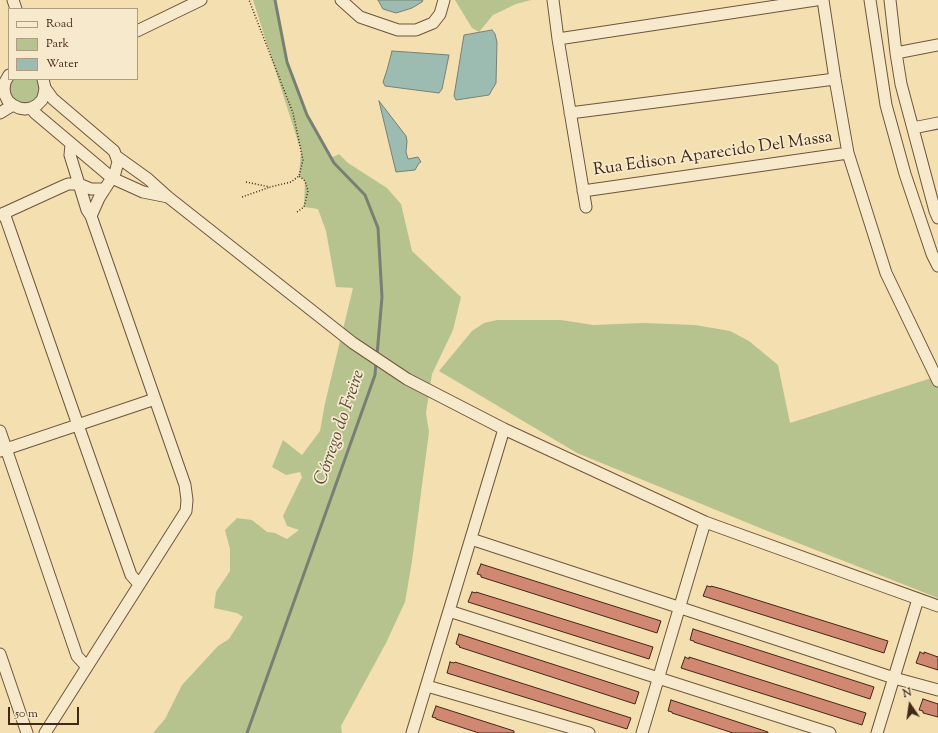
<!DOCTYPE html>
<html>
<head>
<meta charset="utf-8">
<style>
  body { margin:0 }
  #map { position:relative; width:938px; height:733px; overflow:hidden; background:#f3dfb0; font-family:"Sorts Mill Goudy",serif }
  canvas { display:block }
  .legend { position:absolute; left:8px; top:8px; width:130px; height:72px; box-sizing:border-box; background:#f7eacc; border:1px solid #af9c84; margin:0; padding:5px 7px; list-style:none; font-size:12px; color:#432717 }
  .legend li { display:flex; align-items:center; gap:8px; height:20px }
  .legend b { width:20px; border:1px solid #af9c84 }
  .north { position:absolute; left:890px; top:685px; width:40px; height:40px; -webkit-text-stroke:3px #f7eacc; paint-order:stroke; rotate:347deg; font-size:11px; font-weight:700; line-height:16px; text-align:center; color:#432717 }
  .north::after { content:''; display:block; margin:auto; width:14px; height:18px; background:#432717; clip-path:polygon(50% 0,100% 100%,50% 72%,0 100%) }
  .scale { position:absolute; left:8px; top:707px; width:71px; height:18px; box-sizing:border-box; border:2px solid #432717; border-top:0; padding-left:5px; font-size:12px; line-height:14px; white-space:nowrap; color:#432717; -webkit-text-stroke:3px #f7eacc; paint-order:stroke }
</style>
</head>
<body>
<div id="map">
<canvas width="938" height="733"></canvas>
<ul class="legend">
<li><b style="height:5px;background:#f7eacc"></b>Road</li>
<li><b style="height:11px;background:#b6c38e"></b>Park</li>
<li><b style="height:11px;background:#9cbcb1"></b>Water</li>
</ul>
<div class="north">N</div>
<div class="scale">50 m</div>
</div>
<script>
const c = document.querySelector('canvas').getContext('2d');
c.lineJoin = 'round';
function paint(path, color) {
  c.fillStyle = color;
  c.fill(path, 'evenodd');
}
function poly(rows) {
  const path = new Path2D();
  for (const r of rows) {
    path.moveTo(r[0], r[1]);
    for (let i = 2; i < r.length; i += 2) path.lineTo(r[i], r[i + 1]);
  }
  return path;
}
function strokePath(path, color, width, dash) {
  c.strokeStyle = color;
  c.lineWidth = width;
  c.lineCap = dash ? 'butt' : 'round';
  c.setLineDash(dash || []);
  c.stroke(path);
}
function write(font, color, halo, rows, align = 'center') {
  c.font = font + ' "Sorts Mill Goudy",serif';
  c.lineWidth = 3.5;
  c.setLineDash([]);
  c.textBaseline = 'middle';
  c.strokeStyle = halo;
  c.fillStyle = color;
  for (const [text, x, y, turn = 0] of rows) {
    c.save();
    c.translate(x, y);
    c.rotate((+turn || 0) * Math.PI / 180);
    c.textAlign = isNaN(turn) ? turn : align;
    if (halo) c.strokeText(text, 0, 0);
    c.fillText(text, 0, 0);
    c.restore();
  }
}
const green = poly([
  [253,0,275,0,287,62,307,115,331,158,339,154,348,163,387,188,401,204,412,251,461,297,453,330,432,374,426,413,429,432,412,561,405,602,386,643,341,726,342,733,153,733,165,719,182,685,218,646,229,639,243,617,237,613,214,608,216,592,230,571,230,549,225,530,237,518,252,520,267,532,275,533,287,539,299,530,287,526,283,516,302,477,300,472,286,475,272,467,283,440,302,455,320,431,325,403,353,288,336,287,326,231,318,209,304,207,305,181,299,176,301,151],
  [455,0,531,0,516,4,493,15,479,32,472,28],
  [13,79,36,79,39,84,40,88,39,93,37,97,30,103,20,103,16,101,10,93,10,84],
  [497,320,561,320,593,325,643,323,695,325,730,331,749,341,778,365,790,423,938,376,938,598,765,530,577,453,439,371,472,331,484,323]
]);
const water = poly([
  [378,0,423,0,422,2,412,8,396,13,383,9,378,0],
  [492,30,495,34,497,42,496,83,489,95,456,100,454,96,464,35,492,30],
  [392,51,449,55,442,89,439,93,385,86,383,82,387,70,392,51],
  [379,101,406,136,407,141,406,152,408,159,418,157,421,162,419,163,415,170,396,172,379,101]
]);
const stream = poly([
  [275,0,287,62,307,115,334,163,365,195,378,228,382,297,377,355],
  [247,733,375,375,376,362]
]);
const building = poly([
  [481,564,661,621,657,633,481,577,481,575,477,574,481,564],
  [707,586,711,587,711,586,722,589,888,641,884,653,703,596,707,586],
  [472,592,476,593,476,592,653,647,649,659,468,602,472,592],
  [693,629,874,687,870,699,694,642,694,641,690,640,693,629],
  [459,634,639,692,635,704,459,647,460,646,456,644,459,634],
  [920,652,924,654,924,652,938,657,938,670,916,663,920,652],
  [685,657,689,659,689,657,866,713,862,725,681,668,685,657],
  [450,662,454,663,455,662,631,718,627,729,447,673,450,662],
  [923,699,938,704,938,717,923,713,923,711,919,710,923,699],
  [671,700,768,732,768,733,733,733,672,713,672,712,668,711,671,700],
  [436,706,514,731,514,733,479,733,436,719,436,718,432,717,436,706]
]);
const path = poly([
  [246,182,270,187,291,182,299,176,303,160,293,113,249,0],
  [242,197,270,187],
  [297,212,304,207,308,191,305,181,299,176]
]);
const street = poly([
  [13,0,16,9],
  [341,0,360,17,398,30,416,30,433,23,440,14,444,0],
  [553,0,558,39,586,207],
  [823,0,835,79,848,153,886,273,938,381],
  [870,0,886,105,905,174,932,254,938,266],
  [890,0,896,53,901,84,935,211,938,218],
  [137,31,201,0],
  [558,39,816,0],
  [896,53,938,45],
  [9,75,5,82,4,89,5,95,8,101,13,105,19,108,25,109,31,108,37,105,42,100,44,94,45,88,43,79],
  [45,88,53,99,114,151,116,156,118,162,115,173,99,198,91,216],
  [31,108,35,113,112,178,143,192,168,197],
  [0,113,13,105],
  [570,113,835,79],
  [913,128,938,123],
  [116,156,148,179,168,197,353,343,407,379,504,429,705,522,938,606],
  [583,191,848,153],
  [4,213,78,425,131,575,139,584],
  [0,215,59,188,68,184,79,184,91,189,105,189],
  [0,431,77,656,87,667],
  [0,451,155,399],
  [471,539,894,678,938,690],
  [449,611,830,733],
  [0,654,27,733],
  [427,686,589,733],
  [45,733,186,511,187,500,185,485,91,216,87,210,70,155,71,144],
  [412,733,504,429],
  [642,733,705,522],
  [877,733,918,599]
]);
const streetNames = [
  ["Rua Edison Aparecido Del Massa",713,155,-8]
];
const waterNames = [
  ["Córrego do Freire",341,428,-71]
];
paint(green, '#b6c38e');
paint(water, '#9cbcb1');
strokePath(water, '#788073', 1);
strokePath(stream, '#788073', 3);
paint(building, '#d08873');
strokePath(building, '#432717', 1);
strokePath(street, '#6f553d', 13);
strokePath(path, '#432717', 1.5, [1, 2]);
strokePath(street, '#f7eacc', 11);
write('17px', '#432717', '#f7eacc', streetNames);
write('italic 18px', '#594c3e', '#f7eacc', waterNames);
</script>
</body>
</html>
